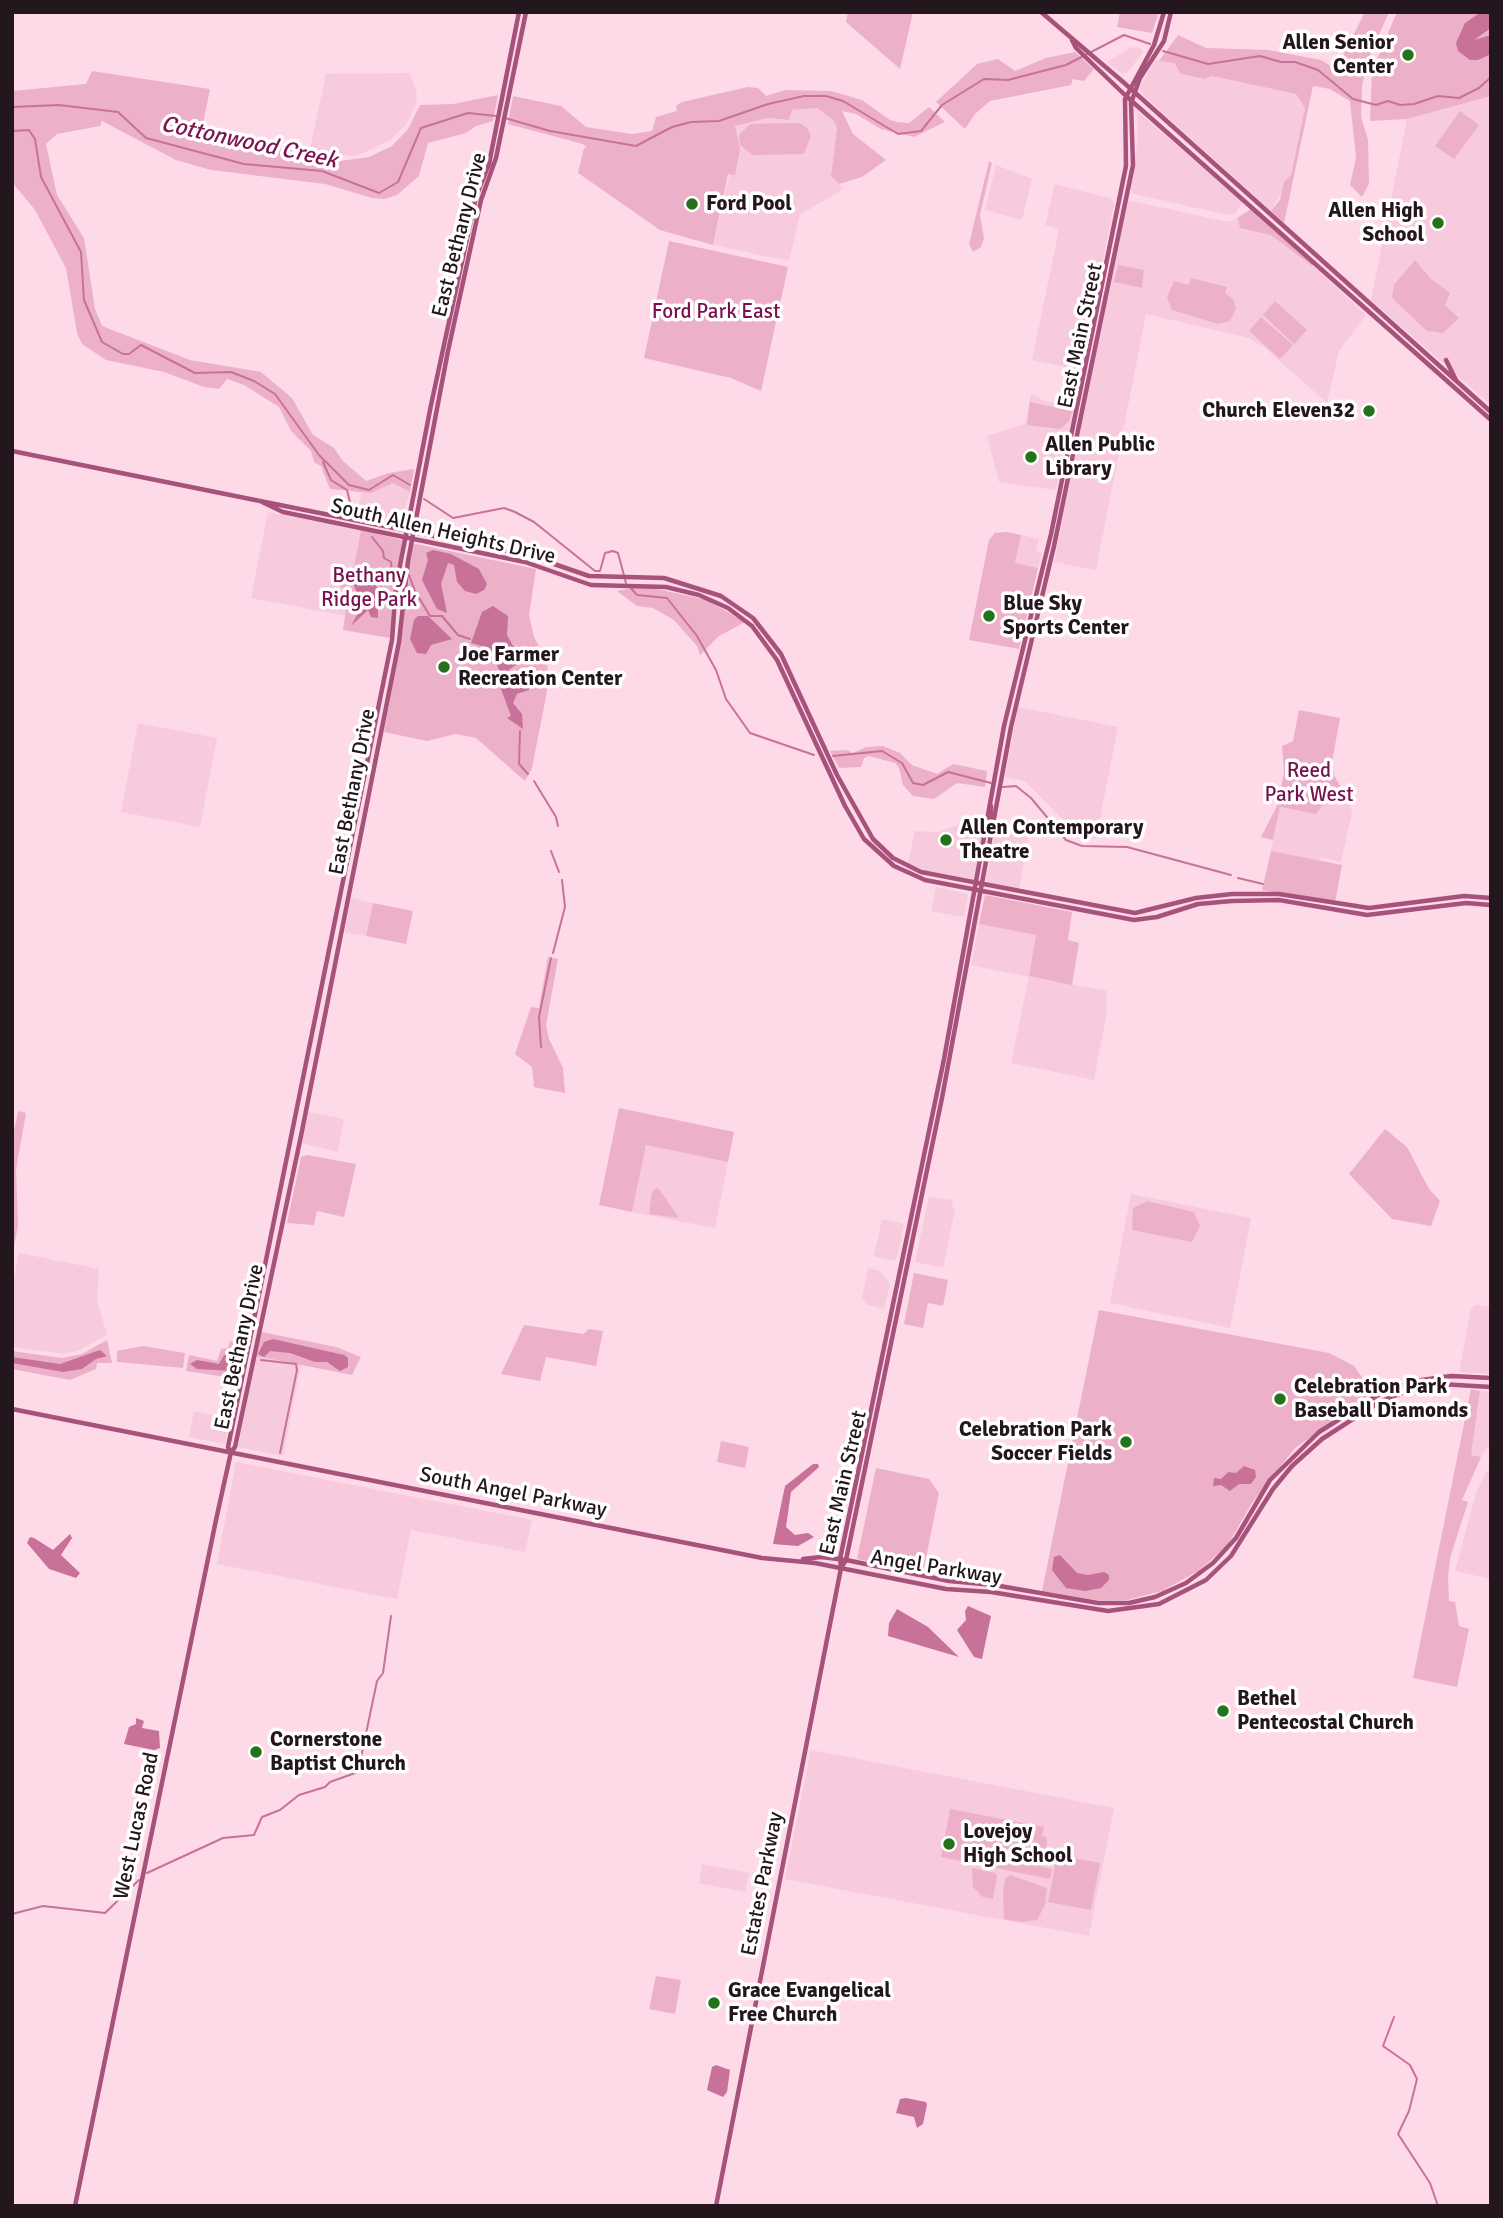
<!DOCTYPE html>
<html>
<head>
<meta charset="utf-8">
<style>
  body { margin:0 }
  #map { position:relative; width:1503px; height:2218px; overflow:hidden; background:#fed9e8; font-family:Signika,sans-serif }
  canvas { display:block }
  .frame { position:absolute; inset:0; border:14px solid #23161c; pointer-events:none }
</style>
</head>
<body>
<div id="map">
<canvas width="1503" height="2218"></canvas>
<div class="frame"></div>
</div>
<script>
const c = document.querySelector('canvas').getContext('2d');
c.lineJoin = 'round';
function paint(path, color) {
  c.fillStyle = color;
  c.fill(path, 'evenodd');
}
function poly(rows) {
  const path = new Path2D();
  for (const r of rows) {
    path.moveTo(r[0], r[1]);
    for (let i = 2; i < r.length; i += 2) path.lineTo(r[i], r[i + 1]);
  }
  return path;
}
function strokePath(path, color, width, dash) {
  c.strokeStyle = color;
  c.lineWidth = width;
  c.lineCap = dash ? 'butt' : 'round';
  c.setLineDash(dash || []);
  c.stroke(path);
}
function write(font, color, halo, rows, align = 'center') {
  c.font = font + ' Signika,sans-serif';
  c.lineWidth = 7;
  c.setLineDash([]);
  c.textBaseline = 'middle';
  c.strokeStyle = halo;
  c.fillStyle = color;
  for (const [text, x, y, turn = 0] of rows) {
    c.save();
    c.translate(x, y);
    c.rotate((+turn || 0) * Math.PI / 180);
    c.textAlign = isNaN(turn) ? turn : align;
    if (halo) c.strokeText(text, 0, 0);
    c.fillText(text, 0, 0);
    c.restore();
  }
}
const built = poly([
  [1131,47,1140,48,1143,52,1127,73,1121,73,1107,62],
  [1156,60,1174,63,1181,74,1205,79,1212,76,1296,94,1305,108,1291,175,1271,211,1141,93,1139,88],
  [410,73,417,95,416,104,405,126,389,141,356,156,329,154,310,149,326,74],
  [1491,96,1491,405,1371,300,1407,119],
  [817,108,834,121,837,128,831,176,843,189,800,215,789,261,713,245,737,143,735,126,768,118,789,120,792,110],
  [1137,111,1242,202,1235,214,1228,215,1134,194,1130,189,1138,139],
  [996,165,1032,179,1022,220,985,210],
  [1055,184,1112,199,1114,204,1081,370,1032,360,1059,229,1045,225],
  [1131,201,1224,221,1231,221,1251,209,1366,315,1339,351,1327,403,1265,348,1249,338,1146,314,1096,570,1054,562,1126,203],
  [1031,394,1045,401,1074,407,1056,490,999,482,987,436,1025,424],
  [393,483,410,492,400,525,356,516,362,492,371,493],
  [268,512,361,530,354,567,341,587,344,588,346,616,251,598],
  [1021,535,1039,539,1036,551,1042,553,1038,568,1015,563],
  [1018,707,1118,727,1096,838,1077,834,1025,781,1005,777],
  [138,723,217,738,200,827,121,812],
  [1343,795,1350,802,1352,813,1341,862,1321,857,1319,861,1271,851,1280,807,1316,814,1321,807],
  [997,820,1030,828,1019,890,986,882],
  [963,823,984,824,974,879,927,871,908,863,915,831,939,832],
  [936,887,968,894,964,917,931,911],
  [351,898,373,903,366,936,345,932],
  [979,924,1037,935,1029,976,1107,991,1106,1016,1094,1080,1011,1063,1029,977,971,965],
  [308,1112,344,1119,338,1152,302,1143],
  [646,1145,728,1162,715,1228,632,1212],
  [1131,1194,1251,1218,1230,1328,1110,1303],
  [929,1197,953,1200,952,1208,955,1209,943,1268,915,1262],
  [882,1219,904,1224,897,1258,894,1261,874,1256],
  [19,1253,99,1269,97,1300,107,1335,80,1350,64,1354,12,1347,12,1290],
  [868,1268,880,1271,890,1284,884,1309,867,1305,862,1298],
  [1476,1305,1491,1307,1491,1374,1459,1372,1471,1309],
  [256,1356,301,1365,283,1456,238,1447],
  [1480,1391,1491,1392,1491,1442,1481,1457,1471,1455],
  [194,1411,229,1419,225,1444,189,1437],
  [236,1462,532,1520,525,1552,411,1530,397,1599,217,1564],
  [1486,1471,1491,1472,1491,1579,1455,1571,1476,1493],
  [811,1750,1114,1808,1089,1936,785,1879],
  [702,1864,749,1873,745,1892,699,1883]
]);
const green = poly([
  [848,12,913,12,900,69,846,22],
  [1120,12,1159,12,1152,33,1117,27],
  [1365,12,1389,12,1367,62,1362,86,1361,117,1368,140,1369,184,1362,197,1350,185,1356,158,1350,101,1330,89,1313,86,1284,223,1271,211,1280,200,1284,182,1291,175,1305,108,1296,94,1212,76,1205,79,1181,74,1174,63,1159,61,1178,35,1206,48,1268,50,1321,60,1336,69],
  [1397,12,1491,12,1491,96,1407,119,1370,121,1372,71],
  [1075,52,1094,69,1084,81,1073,79,1071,85,990,101,975,114,965,129,936,102,977,64,998,59,1015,71,1046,58],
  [92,71,210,89,201,133,233,132,340,161,369,157,392,146,408,129,420,105,453,104,498,95,493,121,476,126,466,133,428,143,419,176,397,195,385,199,372,198,325,184,211,170,176,160,102,121,100,126,57,134,46,144,57,195,84,238,95,309,102,326,190,360,261,372,292,398,313,435,334,448,343,461,366,481,389,473,414,469,410,492,393,483,371,493,330,489,321,466,314,462,311,451,291,431,279,407,244,385,227,379,219,389,204,387,164,372,106,360,82,344,77,333,66,268,35,210,12,182,12,91,86,84],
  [748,87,758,88,766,96,785,90,831,91,862,100,890,120,897,122,909,123,929,107,945,122,914,137,881,129,856,114,842,111,853,134,886,160,862,177,839,184,831,176,837,128,834,121,817,108,792,110,789,120,768,118,735,126,740,149,735,175,728,174,713,245,660,230,578,173,584,148,587,148,583,144,508,124,513,96,561,106,586,127,632,134,652,131,656,117,677,111,676,106,682,102],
  [1460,111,1479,125,1454,159,1435,146],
  [799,123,807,128,811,136,804,154,753,155,740,145,739,135,750,124],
  [989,161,992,163,980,215,984,238,981,247,973,252,969,244],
  [1251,209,1312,263,1312,266,1271,235,1240,228,1238,218],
  [669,241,788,267,761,391,731,378,644,358],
  [1415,260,1431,279,1450,293,1445,305,1459,318,1443,333,1427,331,1392,298,1394,285],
  [1118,265,1144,270,1142,288,1114,282],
  [1191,278,1227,287,1225,293,1233,299,1236,308,1230,321,1218,324,1172,310,1167,298,1174,281,1189,285],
  [1275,301,1307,330,1294,344,1263,315],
  [1261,317,1293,345,1280,359,1249,331],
  [1030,402,1072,411,1069,421,1060,429,1027,425],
  [361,530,402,540,390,638,343,630,346,609,344,588,340,587,343,574,354,567],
  [1007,532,1021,535,1015,563,1038,568,1019,649,969,640,989,540,995,533],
  [416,544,536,569,529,615,534,637,547,661,549,681,532,768,525,781,476,738,456,734,427,741,384,732,403,627,405,588,412,545],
  [643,586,707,600,745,622,719,636,700,655,697,646,674,620,653,608,637,606,617,591],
  [1299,710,1340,718,1332,762,1334,775,1344,793,1321,807,1316,814,1280,807,1273,840,1261,837,1277,806,1284,772,1282,746,1293,741],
  [883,746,900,753,912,765,937,774,953,764,987,771,985,787,957,783,934,799,913,796,903,785,899,768,895,763,869,756,864,758,861,767,839,768,830,751,847,750,853,753,866,747],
  [1271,851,1342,865,1335,902,1262,890],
  [985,895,1072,912,1068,940,1079,943,1072,985,1029,976,1036,935,979,924],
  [373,903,413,911,406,944,366,936],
  [548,957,558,959,546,1025,549,1039,563,1068,565,1093,534,1087,532,1067,515,1054,531,1007,539,1008],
  [619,1108,734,1132,728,1162,646,1145,632,1212,599,1205],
  [18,1111,26,1113,16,1169,18,1226,12,1256,12,1141],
  [1385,1129,1407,1147,1429,1189,1440,1201,1431,1226,1392,1219,1349,1174],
  [307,1155,356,1164,344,1217,317,1211,314,1225,287,1223,301,1157],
  [656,1188,659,1189,679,1218,649,1214,652,1192],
  [1147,1201,1194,1212,1200,1226,1192,1242,1132,1230,1133,1208],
  [914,1273,948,1280,943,1306,928,1303,923,1328,904,1324],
  [1099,1310,1329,1353,1354,1366,1373,1393,1295,1448,1252,1503,1227,1546,1198,1571,1162,1591,1127,1600,1096,1600,1042,1591],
  [524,1325,583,1334,589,1329,603,1331,596,1366,546,1357,540,1381,501,1374],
  [262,1332,336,1347,361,1357,352,1375,256,1356],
  [107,1340,112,1363,97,1363,96,1369,70,1380,12,1369,12,1351,62,1358,82,1354],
  [230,1341,247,1345,239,1379,186,1371,189,1355,217,1361,221,1349,228,1348],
  [143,1346,185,1353,183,1368,117,1362,117,1351],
  [1471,1389,1480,1391,1471,1455,1481,1457,1462,1500,1468,1502,1450,1558,1448,1578,1449,1601,1455,1602,1459,1626,1469,1629,1457,1687,1413,1678],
  [721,1441,749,1447,745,1468,717,1462],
  [876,1468,929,1479,939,1493,923,1573,857,1559],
  [950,1809,1044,1827,1042,1836,1046,1837,1047,1842,1042,1867,1052,1869,1050,1879,941,1857],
  [1057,1855,1100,1863,1091,1910,1048,1902],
  [972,1868,995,1873,997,1876,993,1899,983,1897,973,1887],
  [1010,1875,1047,1888,1045,1905,1037,1920,1021,1922,1004,1919,1003,1893,1005,1879],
  [656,1976,681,1980,675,2014,649,2009]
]);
const water = poly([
  [1481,12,1491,12,1491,28,1474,40,1491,35,1491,54,1478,60,1470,60,1458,51,1456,43,1465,23],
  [433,550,451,554,479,569,487,584,484,590,476,594,465,591,457,582,454,565,448,563,441,584,447,613,437,609,422,580,428,560,426,553],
  [355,576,370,580,378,588,378,618,371,617,368,610,351,626,362,606,353,583],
  [493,606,508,616,507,635,518,655,517,664,506,672,499,670,489,648,471,643,482,612],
  [418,616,428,616,452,639,431,645,426,654,417,653,410,639,414,620],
  [520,677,527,681,529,690,517,694,513,703,522,714,523,729,507,718,511,716,501,689,505,682],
  [273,1339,344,1355,348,1358,348,1367,340,1371,327,1362,315,1362,290,1353,270,1351,264,1357,258,1354,264,1342],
  [237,1346,242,1351,233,1371,197,1369,190,1364,197,1360,219,1364,224,1355],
  [100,1350,107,1356,96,1359,82,1369,63,1372,12,1363,12,1357,60,1364],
  [813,1464,818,1464,819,1467,791,1492,786,1527,795,1535,808,1533,814,1537,798,1546,773,1544,785,1486],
  [1244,1466,1255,1470,1256,1477,1251,1484,1239,1484,1230,1491,1221,1485,1213,1486,1214,1478,1221,1479,1228,1472,1236,1473],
  [70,1534,72,1538,61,1555,80,1573,76,1578,49,1569,27,1543,30,1537,34,1538,53,1550],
  [1060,1555,1077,1573,1088,1575,1104,1572,1109,1575,1109,1580,1101,1588,1085,1591,1066,1588,1052,1570,1054,1557],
  [968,1606,991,1616,982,1659,974,1657,957,1630,966,1620,965,1611],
  [897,1609,928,1627,959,1657,888,1636,889,1623],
  [136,1718,144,1721,142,1728,159,1731,160,1748,154,1750,124,1744,129,1727,136,1724],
  [716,2065,730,2070,727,2092,723,2097,707,2090,712,2067],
  [906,2098,926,2102,927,2105,923,2124,917,2128,914,2117,896,2113,900,2099]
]);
const stream = poly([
  [1163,51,1208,64,1260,56,1281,62,1295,62,1318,70,1353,99,1376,105,1388,101,1400,105,1414,104,1438,96,1459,98,1479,88,1491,77],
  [12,107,59,105,118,112,146,138,244,164,322,171,379,193,398,182,421,128,468,113,496,116],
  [505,118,550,131,636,146,672,127,691,122,719,121,768,104,804,96,826,96,843,101,898,134,921,131,942,105,984,79,1008,80,1066,65,1124,35,1150,44],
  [12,131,29,130,35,139,41,177,81,252,84,300,102,342,123,354,129,354,141,345,195,373,231,372,254,381,275,394,319,455,349,485,369,490,393,475,410,485],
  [323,462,331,480,347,490,353,514],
  [424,499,453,518,504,508,515,512,534,522,595,571,600,571,605,553,613,551,618,553,626,583],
  [372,537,383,551,384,558,391,562,392,572],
  [409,575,415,591,430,616,442,616,458,635,470,639],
  [630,587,637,595,667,598,697,636,716,670,726,699,750,733,814,755],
  [520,731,519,764,528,774],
  [833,756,882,751,902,763,913,783,923,785,948,772,991,783],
  [534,781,556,817,558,826],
  [1003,787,1016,786,1031,798,1066,840,1082,846,1127,847,1231,875],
  [551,851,559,872],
  [1238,878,1263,884],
  [553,953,565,907,562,880],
  [541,1047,539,1017,551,958],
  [235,1346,240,1342,245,1344],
  [261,1360,296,1364,297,1370,280,1453],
  [147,1873,223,1838,254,1835,262,1817,280,1810,299,1795,325,1787,330,1782,358,1772,377,1681,383,1673,391,1616],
  [12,1914,43,1906,105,1913,139,1880],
  [1394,2017,1383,2046,1410,2065,1417,2079,1409,2111,1398,2134,1430,2183,1438,2206]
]);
const secondary = poly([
  [1041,12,1122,81,1491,412],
  [1072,40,1076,48,1126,96,1491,420],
  [1446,360,1456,380],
  [12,451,528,555,589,576,664,578,721,596,753,618,781,654,837,775,873,839,893,858,921,872,1135,913,1196,898,1232,894,1279,894,1369,908,1464,896,1491,898],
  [262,502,283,512,525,562,591,585,666,587,699,595,728,608,752,626,777,660,845,806,864,839,894,866,925,880,1134,920,1157,917,1198,904,1232,901,1279,900,1367,915,1466,903,1491,905],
  [991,833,989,829,991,806],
  [12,1409,762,1558,815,1563,946,1589,991,1592,1108,1611,1159,1604,1206,1580,1231,1556,1273,1489,1292,1466,1322,1439,1381,1401,1408,1391,1440,1384,1491,1387],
  [230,1451,228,1447,392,640,396,586,431,405,476,197,489,164,519,12],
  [803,1559,821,1557,846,1560,949,1581,994,1585,1098,1603,1129,1603,1155,1597,1186,1583,1213,1563,1236,1538,1270,1480,1319,1432,1378,1395,1414,1381,1451,1376,1491,1378],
  [841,1567,840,1559,944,1059,1004,726,1051,534,1126,166,1125,99,1154,45,1164,12],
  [75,2206,216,1520,231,1452,235,1447,301,1136,399,642,408,561,448,351,481,200,496,158,526,12],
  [716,2206,841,1568,846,1560,942,1098,1011,727,1054,546,1133,165,1131,103,1140,78,1164,41,1171,12]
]);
const markers = [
  [1408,55,7,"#24731b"],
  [692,204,7,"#24731b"],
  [1438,223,7,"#24731b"],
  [1369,411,7,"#24731b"],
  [1031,457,7,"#24731b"],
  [989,616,7,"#24731b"],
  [444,667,7,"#24731b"],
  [946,840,7,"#24731b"],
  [1280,1399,7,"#24731b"],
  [1126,1442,7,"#24731b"],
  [1223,1711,7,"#24731b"],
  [256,1752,7,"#24731b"],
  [949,1844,7,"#24731b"],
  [714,2003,7,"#24731b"]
];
const poiNames = [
  ["Allen Senior",1394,43,"right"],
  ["Center",1394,67,"right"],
  ["Ford Pool",706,204],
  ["Allen High",1424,211,"right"],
  ["School",1424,235,"right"],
  ["Church Eleven32",1355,411,"right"],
  ["Allen Public",1045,445],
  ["Library",1045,469],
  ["Blue Sky",1003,604],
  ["Sports Center",1003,628],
  ["Joe Farmer",458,655],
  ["Recreation Center",458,679],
  ["Allen Contemporary",960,828],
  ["Theatre",960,852],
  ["Celebration Park",1294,1387],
  ["Baseball Diamonds",1294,1411],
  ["Celebration Park",1112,1430,"right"],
  ["Soccer Fields",1112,1454,"right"],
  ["Bethel",1237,1699],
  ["Pentecostal Church",1237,1723],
  ["Cornerstone",270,1740],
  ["Baptist Church",270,1764],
  ["Lovejoy",963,1832],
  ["High School",963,1856],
  ["Grace Evangelical",728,1991],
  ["Free Church",728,2015]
];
const streetNames = [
  ["East Bethany Drive",460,235,-76],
  ["East Main Street",1081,336,-78],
  ["South Allen Heights Drive",443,532,13],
  ["East Bethany Drive",353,792,-79],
  ["East Bethany Drive",240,1347,-78],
  ["East Main Street",844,1483,-77],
  ["South Angel Parkway",513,1493,11],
  ["Angel Parkway",936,1568,9],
  ["West Lucas Road",137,1826,-78],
  ["Estates Parkway",763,1884,-79]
];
const parkNames = [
  ["Ford Park East",716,312],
  ["Bethany",369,576],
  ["Ridge Park",369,600],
  ["Reed",1309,771],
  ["Park West",1309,795]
];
const waterNames = [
  ["Cottonwood Creek",249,143,12]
];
paint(built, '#f7cbdd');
paint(green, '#ecb0c9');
paint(water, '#c8729a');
strokePath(stream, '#c8729a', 2);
strokePath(secondary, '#a7527b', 4.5);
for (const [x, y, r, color] of markers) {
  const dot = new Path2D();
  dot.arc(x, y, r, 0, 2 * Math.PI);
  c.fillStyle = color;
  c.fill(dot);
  strokePath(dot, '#fff', 2.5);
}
write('bold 21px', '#23161c', '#fff', poiNames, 'left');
write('21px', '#23161c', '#fff', streetNames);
write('21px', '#7a104d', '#fff', parkNames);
write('italic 23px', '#7c134f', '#fff', waterNames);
</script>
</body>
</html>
